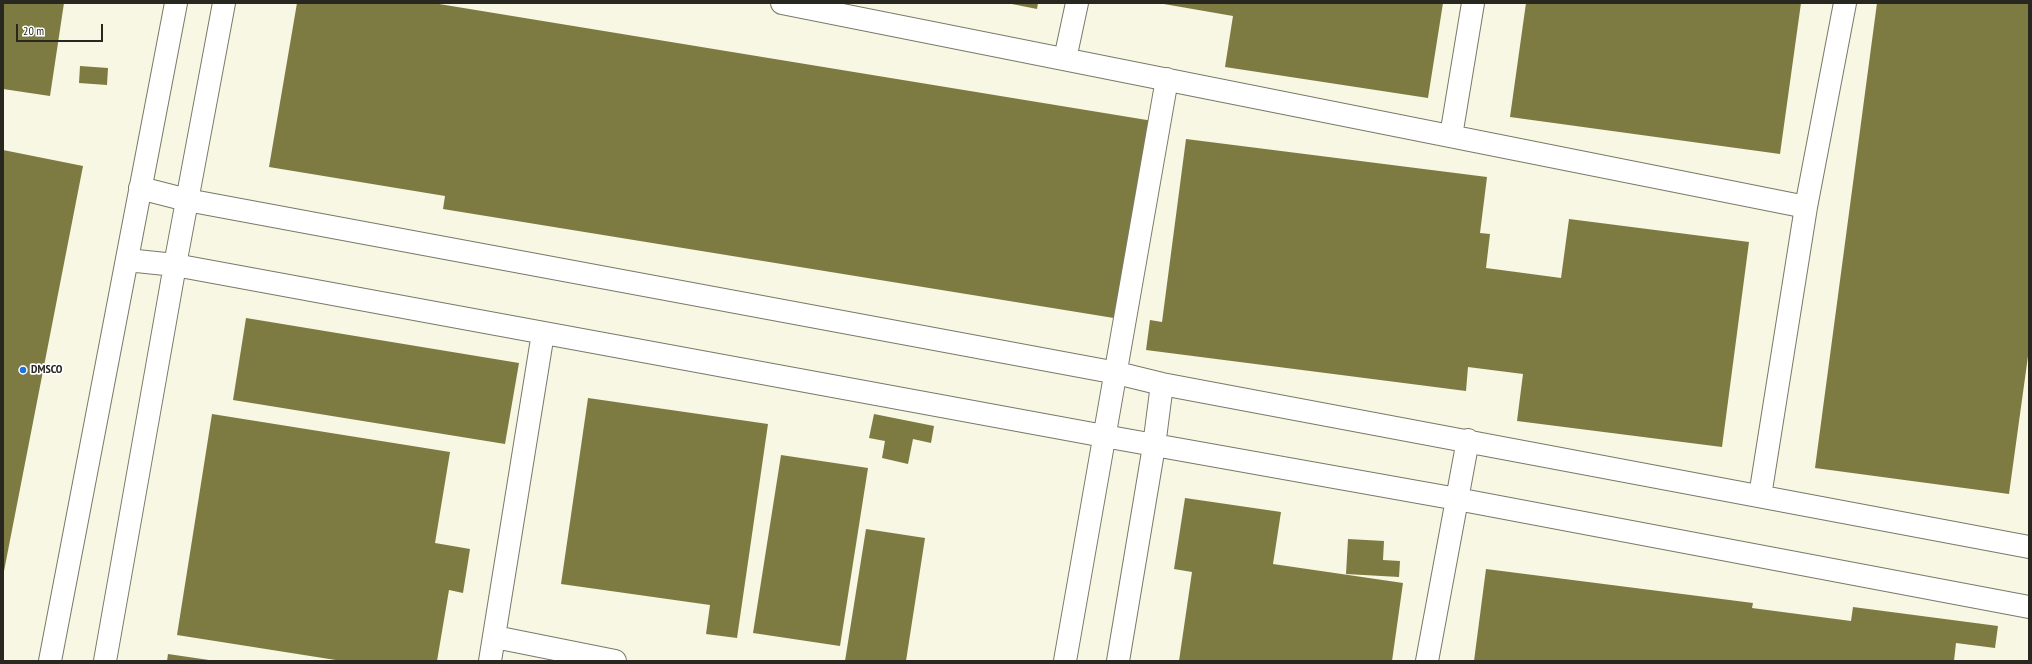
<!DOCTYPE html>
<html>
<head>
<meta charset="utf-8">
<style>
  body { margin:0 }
  #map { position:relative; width:2032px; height:664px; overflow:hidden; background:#f7f7e4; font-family:"PT Sans Narrow",sans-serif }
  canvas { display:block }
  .frame { position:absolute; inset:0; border:4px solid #282821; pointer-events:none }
  .scale { position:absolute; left:16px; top:24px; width:87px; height:18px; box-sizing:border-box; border:2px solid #282821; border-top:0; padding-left:5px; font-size:12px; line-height:14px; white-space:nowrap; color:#282821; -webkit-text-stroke:3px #fff; paint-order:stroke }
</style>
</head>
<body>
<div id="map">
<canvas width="2032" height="664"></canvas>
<div class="frame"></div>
<div class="scale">20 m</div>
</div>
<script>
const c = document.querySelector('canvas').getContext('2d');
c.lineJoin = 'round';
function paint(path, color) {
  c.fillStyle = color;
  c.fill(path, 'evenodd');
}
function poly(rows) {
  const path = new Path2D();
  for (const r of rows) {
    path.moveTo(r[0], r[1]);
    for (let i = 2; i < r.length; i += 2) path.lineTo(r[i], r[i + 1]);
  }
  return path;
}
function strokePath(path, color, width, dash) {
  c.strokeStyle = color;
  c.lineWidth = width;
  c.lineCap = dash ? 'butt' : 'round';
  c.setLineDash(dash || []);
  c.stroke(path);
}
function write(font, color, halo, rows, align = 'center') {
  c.font = font + ' "PT Sans Narrow",sans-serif';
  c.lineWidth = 3.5;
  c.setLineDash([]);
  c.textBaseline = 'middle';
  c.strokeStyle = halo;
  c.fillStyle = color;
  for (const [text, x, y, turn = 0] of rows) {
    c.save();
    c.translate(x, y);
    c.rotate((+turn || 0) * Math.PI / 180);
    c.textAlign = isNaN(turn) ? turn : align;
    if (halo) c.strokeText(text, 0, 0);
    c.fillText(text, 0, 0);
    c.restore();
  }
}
const building = poly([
  [3,3,64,3,50,96,3,89],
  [297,3,433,3,1153,121,1120,319,443,209,445,196,269,167],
  [1007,3,1038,3,1037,9],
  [1158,3,1443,3,1428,98,1225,67,1233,16],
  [1526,3,1801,3,1780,154,1510,117],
  [1877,3,2029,3,2029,349,2009,494,1815,468],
  [80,66,108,68,107,85,79,83],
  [1186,139,1487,177,1480,233,1490,234,1486,268,1561,278,1569,219,1749,242,1722,447,1517,421,1523,374,1468,367,1466,391,1146,350,1150,320,1162,322],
  [3,150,83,166,4,571,3,571],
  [246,318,519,363,505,444,233,400],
  [588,398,768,424,737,638,706,634,710,605,561,584],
  [212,414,450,452,435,543,470,549,463,593,449,590,437,661,342,661,177,635],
  [874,414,934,426,931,443,913,439,908,464,882,458,885,441,869,438],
  [781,455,868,468,840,646,753,633],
  [1185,498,1281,512,1273,564,1403,583,1392,661,1179,661,1192,572,1174,569],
  [866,529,925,538,906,661,845,661],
  [1348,539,1384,541,1383,560,1400,561,1399,577,1346,574],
  [1486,569,1753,603,1752,608,1851,621,1853,607,1998,626,1995,648,1956,643,1954,661,1474,661],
  [168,654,209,660,209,661,167,661]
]);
const minor = poly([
  [782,3,1806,207,1760,496],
  [1065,59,1077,3],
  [1451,136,1473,3],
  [140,188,187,200,1117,373,1162,384,2029,547],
  [1806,207,1845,3],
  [127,260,175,265,1104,436,1457,499,2029,607],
  [495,637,615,661],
  [50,661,176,3],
  [105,661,175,265,224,3],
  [490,661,543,333],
  [1065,661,1167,79],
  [1118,661,1154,446,1162,384],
  [1427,661,1468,440]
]);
const markers = [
  [23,370,4,"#1e74de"]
];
const poiNames = [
  ["DMSCO",31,370]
];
paint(building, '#7d7b42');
strokePath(minor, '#7a7969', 24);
strokePath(minor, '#fff', 22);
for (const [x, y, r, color] of markers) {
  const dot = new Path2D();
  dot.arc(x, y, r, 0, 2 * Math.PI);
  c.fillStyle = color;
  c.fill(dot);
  strokePath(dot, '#fff', 1.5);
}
write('bold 12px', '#282821', '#fff', poiNames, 'left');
</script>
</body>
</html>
